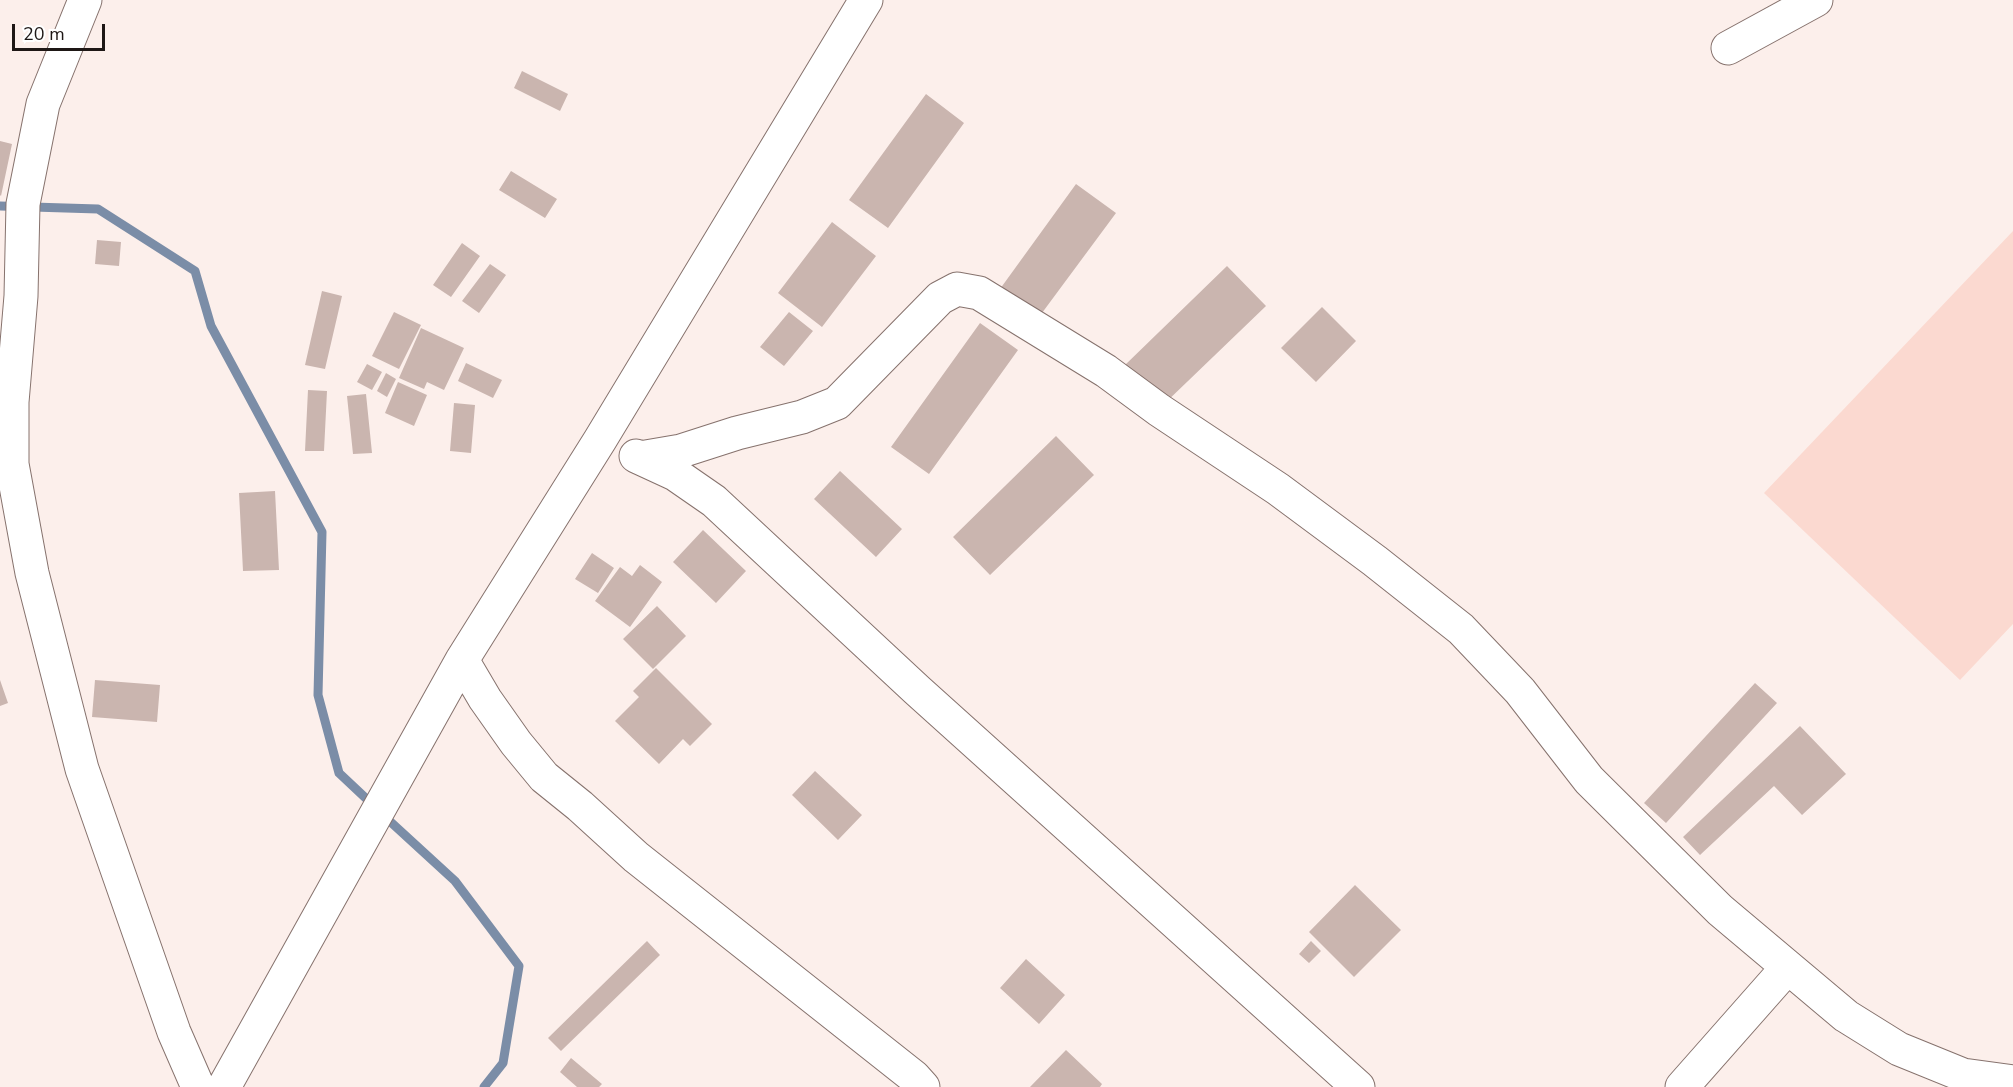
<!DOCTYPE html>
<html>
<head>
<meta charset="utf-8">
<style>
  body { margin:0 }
  #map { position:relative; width:2013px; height:1087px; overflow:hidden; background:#fcefeb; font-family:"Nunito Sans",sans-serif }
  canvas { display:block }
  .scale { position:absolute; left:12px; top:24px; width:93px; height:27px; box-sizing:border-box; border:3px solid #1e1715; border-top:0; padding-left:8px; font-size:18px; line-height:21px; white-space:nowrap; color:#1e1715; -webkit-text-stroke:4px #fff; paint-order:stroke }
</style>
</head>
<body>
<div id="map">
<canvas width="2013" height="1087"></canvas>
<div class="scale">20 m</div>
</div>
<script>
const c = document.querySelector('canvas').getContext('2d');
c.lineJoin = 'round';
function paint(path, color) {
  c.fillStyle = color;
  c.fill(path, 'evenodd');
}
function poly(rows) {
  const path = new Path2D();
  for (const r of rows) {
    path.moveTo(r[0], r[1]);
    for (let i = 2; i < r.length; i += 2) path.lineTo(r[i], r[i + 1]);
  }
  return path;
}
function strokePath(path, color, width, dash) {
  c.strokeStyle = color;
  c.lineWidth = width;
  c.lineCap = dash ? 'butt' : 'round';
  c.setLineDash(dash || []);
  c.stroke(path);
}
const green = poly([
  [2013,231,2013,624,1960,680,1764,493]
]);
const stream = poly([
  [0,206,98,209,195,271,211,326,322,532,318,695,339,773,373,805],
  [383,815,455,881,519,966,503,1063,484,1087]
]);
const building = poly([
  [522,71,568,94,560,111,514,88],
  [926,94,964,123,888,228,849,200],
  [0,141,12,144,1,196,0,195],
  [511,171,557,199,545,218,499,190],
  [1076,184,1116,213,1039,317,1000,289],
  [832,222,876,256,822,327,778,293],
  [97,240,121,242,119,266,95,264],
  [462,243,480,256,451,297,433,285],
  [490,264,506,275,479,313,462,301],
  [1227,266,1266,306,1162,406,1124,366],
  [322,291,342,296,325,369,305,365],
  [1322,307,1356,341,1316,382,1281,348],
  [394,312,421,325,399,369,372,356],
  [789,312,813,331,784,366,760,347],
  [980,323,1018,350,929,474,891,447],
  [421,328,464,348,444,390,427,382,424,389,399,378],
  [466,363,502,380,493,398,458,381],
  [367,364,382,372,372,390,357,382],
  [386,373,396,379,387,397,377,391],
  [398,382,427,395,414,426,385,413],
  [308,390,327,391,324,451,305,451],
  [366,394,372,453,353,454,347,396],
  [454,403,475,405,471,453,450,451],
  [1056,436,1094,475,990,575,953,537],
  [840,471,902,529,876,557,814,499],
  [275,491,279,570,243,571,239,493],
  [703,530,746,571,716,603,673,562],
  [592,553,614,568,598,593,575,579],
  [640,565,662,582,630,627,595,601,620,567,632,576],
  [657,606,686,636,653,669,623,639],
  [656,668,712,724,690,746,683,739,659,764,615,721,639,697,633,691],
  [0,680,8,703,0,706],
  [95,680,160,685,157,722,92,717],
  [1755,683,1777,703,1666,823,1644,803],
  [1800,726,1846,774,1802,815,1774,786,1700,855,1683,837],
  [815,771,862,815,838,840,792,795],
  [1355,885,1401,930,1354,977,1309,932],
  [647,941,660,955,561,1051,548,1038],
  [1311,941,1321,951,1309,963,1299,954],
  [1026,959,1065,995,1039,1024,1000,988],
  [1066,1050,1102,1084,1100,1087,1030,1087],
  [571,1058,602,1084,599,1087,577,1087,560,1072]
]);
const minor = poly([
  [85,0,43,104,23,204,21,296,12,402,12,464,32,573,82,769,174,1032,198,1087],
  [1728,48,1816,0],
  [636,456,675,474,714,501,917,690,1358,1087],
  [640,458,681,451,737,433,802,417,837,403,940,298,957,289,979,293,1106,371,1159,410,1278,489,1375,561,1461,629,1520,691,1589,780,1720,910,1846,1016,1899,1049,1963,1075,2013,1082],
  [462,660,485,699,516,743,544,777,580,806,636,857,914,1077,923,1087],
  [224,1087,462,660,600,440,866,0],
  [1682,1087,1787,968]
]);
paint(green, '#fbd9d0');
strokePath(stream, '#7b8da7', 9);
paint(building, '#cab5af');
strokePath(minor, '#86726d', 35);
strokePath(minor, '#fff', 33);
</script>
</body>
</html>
